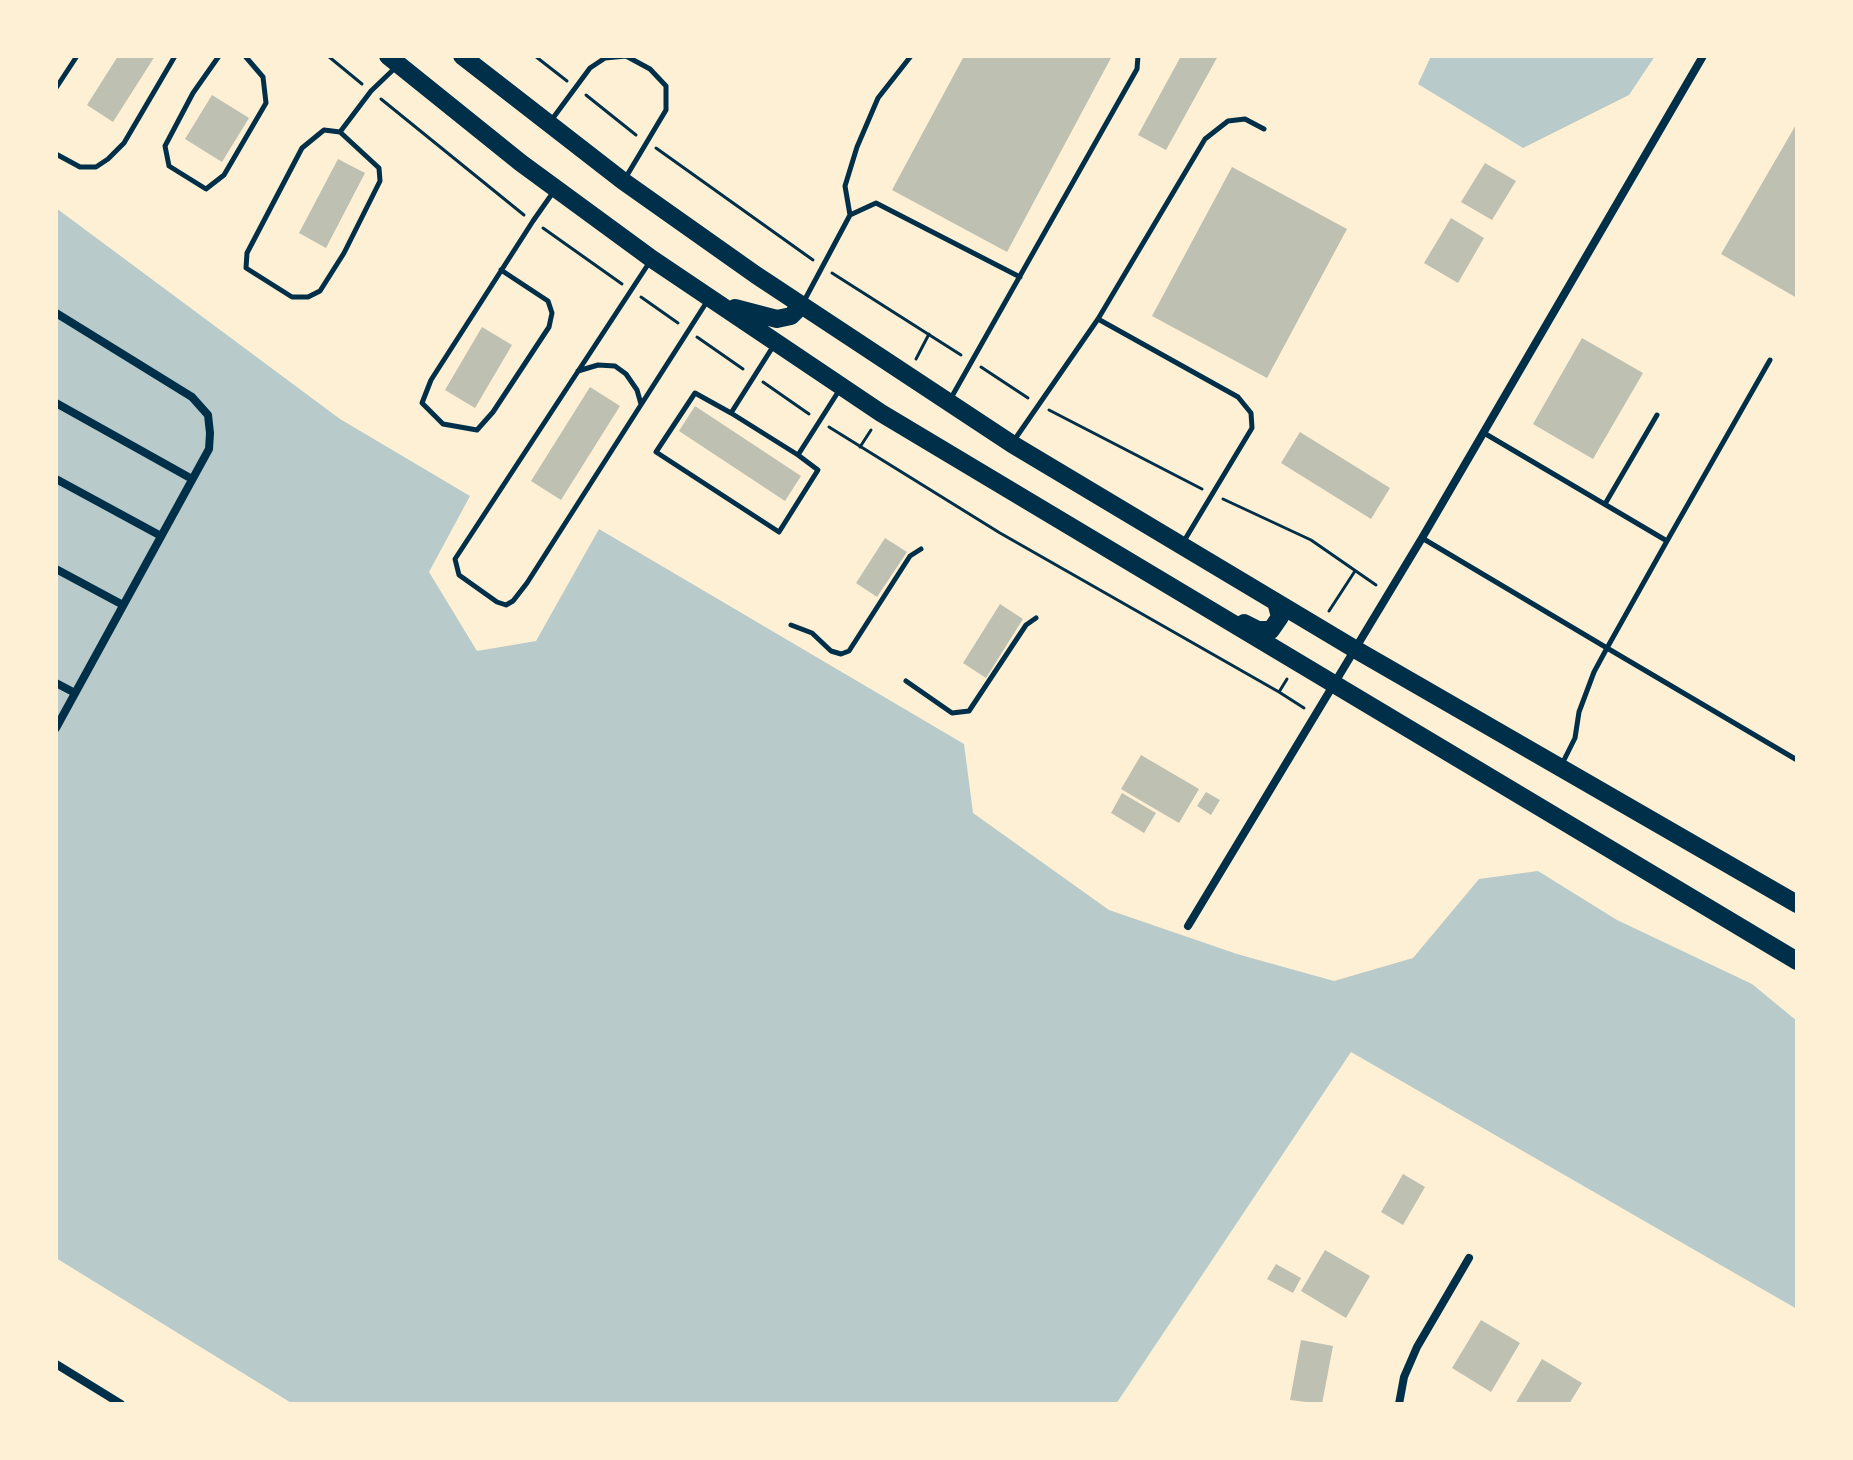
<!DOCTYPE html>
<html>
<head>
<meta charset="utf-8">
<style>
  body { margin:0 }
  #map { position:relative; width:1853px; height:1460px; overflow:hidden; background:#fdf0d5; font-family:"DM Sans",sans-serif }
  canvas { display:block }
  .frame { position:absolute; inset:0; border:58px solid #fdf0d5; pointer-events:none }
</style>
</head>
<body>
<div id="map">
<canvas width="1853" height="1460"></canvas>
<div class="frame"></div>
</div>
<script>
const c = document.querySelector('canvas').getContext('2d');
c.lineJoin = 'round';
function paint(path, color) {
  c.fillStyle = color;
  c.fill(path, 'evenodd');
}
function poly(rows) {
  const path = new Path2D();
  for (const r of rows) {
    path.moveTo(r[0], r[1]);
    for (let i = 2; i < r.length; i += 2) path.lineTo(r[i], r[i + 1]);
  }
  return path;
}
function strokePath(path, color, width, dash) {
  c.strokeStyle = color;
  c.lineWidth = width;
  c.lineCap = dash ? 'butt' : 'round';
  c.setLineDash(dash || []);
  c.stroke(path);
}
const green = poly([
  [1431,56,1655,56,1629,95,1523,148,1418,84],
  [56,208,340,419,470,496,429,572,477,651,536,641,599,529,964,744,973,813,1109,910,1237,954,1334,981,1413,958,1479,879,1538,871,1617,920,1752,984,1797,1021,1797,1309,1351,1052,1116,1404,293,1404,56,1258]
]);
const building = poly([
  [118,56,155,56,113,122,87,105],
  [964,56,1112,56,1007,252,892,190],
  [1181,56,1218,56,1166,150,1138,135],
  [212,95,249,118,222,162,185,139],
  [1797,123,1797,298,1721,254],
  [338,159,365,173,326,248,299,233],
  [1485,163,1516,181,1492,220,1461,202],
  [1232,167,1347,229,1267,378,1152,316],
  [1451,218,1484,238,1458,283,1424,263],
  [482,327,512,345,475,408,445,390],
  [1582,338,1643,373,1593,459,1533,424],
  [590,387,620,406,561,500,531,481],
  [695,406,801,476,785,501,679,431],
  [1300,432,1390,488,1371,519,1281,463],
  [885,538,907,552,877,597,856,583],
  [1000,604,1023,619,986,678,963,663],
  [1141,755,1199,789,1179,823,1121,789],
  [1206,792,1220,800,1211,815,1197,806],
  [1122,793,1156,813,1144,833,1111,813],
  [1403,1174,1425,1187,1403,1225,1381,1212],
  [1325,1250,1370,1276,1346,1318,1301,1291],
  [1276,1264,1301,1278,1293,1293,1267,1279],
  [1481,1320,1520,1343,1491,1392,1452,1368],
  [1301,1340,1333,1346,1322,1404,1290,1400],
  [1542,1359,1582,1383,1569,1404,1515,1404]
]);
const path = poly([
  [328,56,362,84],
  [535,56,567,81],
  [586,95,636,135],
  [381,99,524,215],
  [656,148,813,260],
  [543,228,622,284],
  [832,273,961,355],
  [641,297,678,323],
  [697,337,743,369],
  [916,359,929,334],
  [981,367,1028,398],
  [763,382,809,414],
  [1049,410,1202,489],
  [829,427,1000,533,1279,692],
  [860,447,871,430],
  [1223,499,1311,540,1376,585],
  [1329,611,1355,571],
  [1287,679,1279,692,1304,708]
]);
const service = poly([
  [219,56,193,93,165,146,169,166,206,189,224,175,266,103,263,77,245,56],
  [56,88,77,56],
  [550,122,590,68,605,58,626,56,650,69,666,86,666,110,626,177],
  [340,132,379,168,380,181,344,253,320,291,308,297,292,297,246,268,247,253,302,148,324,130,340,132,371,91,395,68],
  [56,154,80,167,96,167,108,159,124,143,175,56],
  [850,215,845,186,857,147,878,98,911,56],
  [649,263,455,559,459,575,497,602,506,605,513,601,527,583,708,300],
  [501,270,548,301,552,313,549,327,493,412,477,430,443,424,422,403,431,380,533,221,554,191],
  [803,303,850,215,876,203,1020,277],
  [1098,319,1205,139,1228,121,1245,119,1264,129],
  [774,345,731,413,798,455,840,389],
  [578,371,598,365,615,366,626,374,637,390,641,404],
  [951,398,1137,69,1138,56],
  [731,413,695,393,656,452,779,532,818,470,798,455],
  [1015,439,1098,319,1238,397,1251,413,1252,428,1184,541],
  [1605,504,1657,415],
  [1422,538,1607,648,1667,541,1484,433],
  [1667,541,1770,360],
  [791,625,812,633,831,651,841,654,849,651,910,556,921,549],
  [906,681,952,713,969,711,1026,625,1036,618],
  [1563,762,1575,738,1579,712,1594,672,1607,648,1797,760]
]);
const minor = poly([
  [56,313,192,397,208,415,210,433,209,449,56,728],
  [56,403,192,479],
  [56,479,161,536],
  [56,569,123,605],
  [56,683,75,693],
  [1188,926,1422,538,1703,56],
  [56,1364,121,1404],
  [1399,1404,1404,1377,1417,1347,1469,1258]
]);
const trunk = poly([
  [388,56,521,163,652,259,881,413,1797,961],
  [462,56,623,181,756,275,1012,444,1353,648,1797,904],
  [735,308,777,319,791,316,801,306],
  [1244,623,1258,630,1271,630,1280,617,1276,602]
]);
paint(green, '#b9caca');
paint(building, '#bec0b2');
strokePath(path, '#003049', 3);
strokePath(service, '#003049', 5);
strokePath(minor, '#003049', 8);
strokePath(trunk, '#003049', 18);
</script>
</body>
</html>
